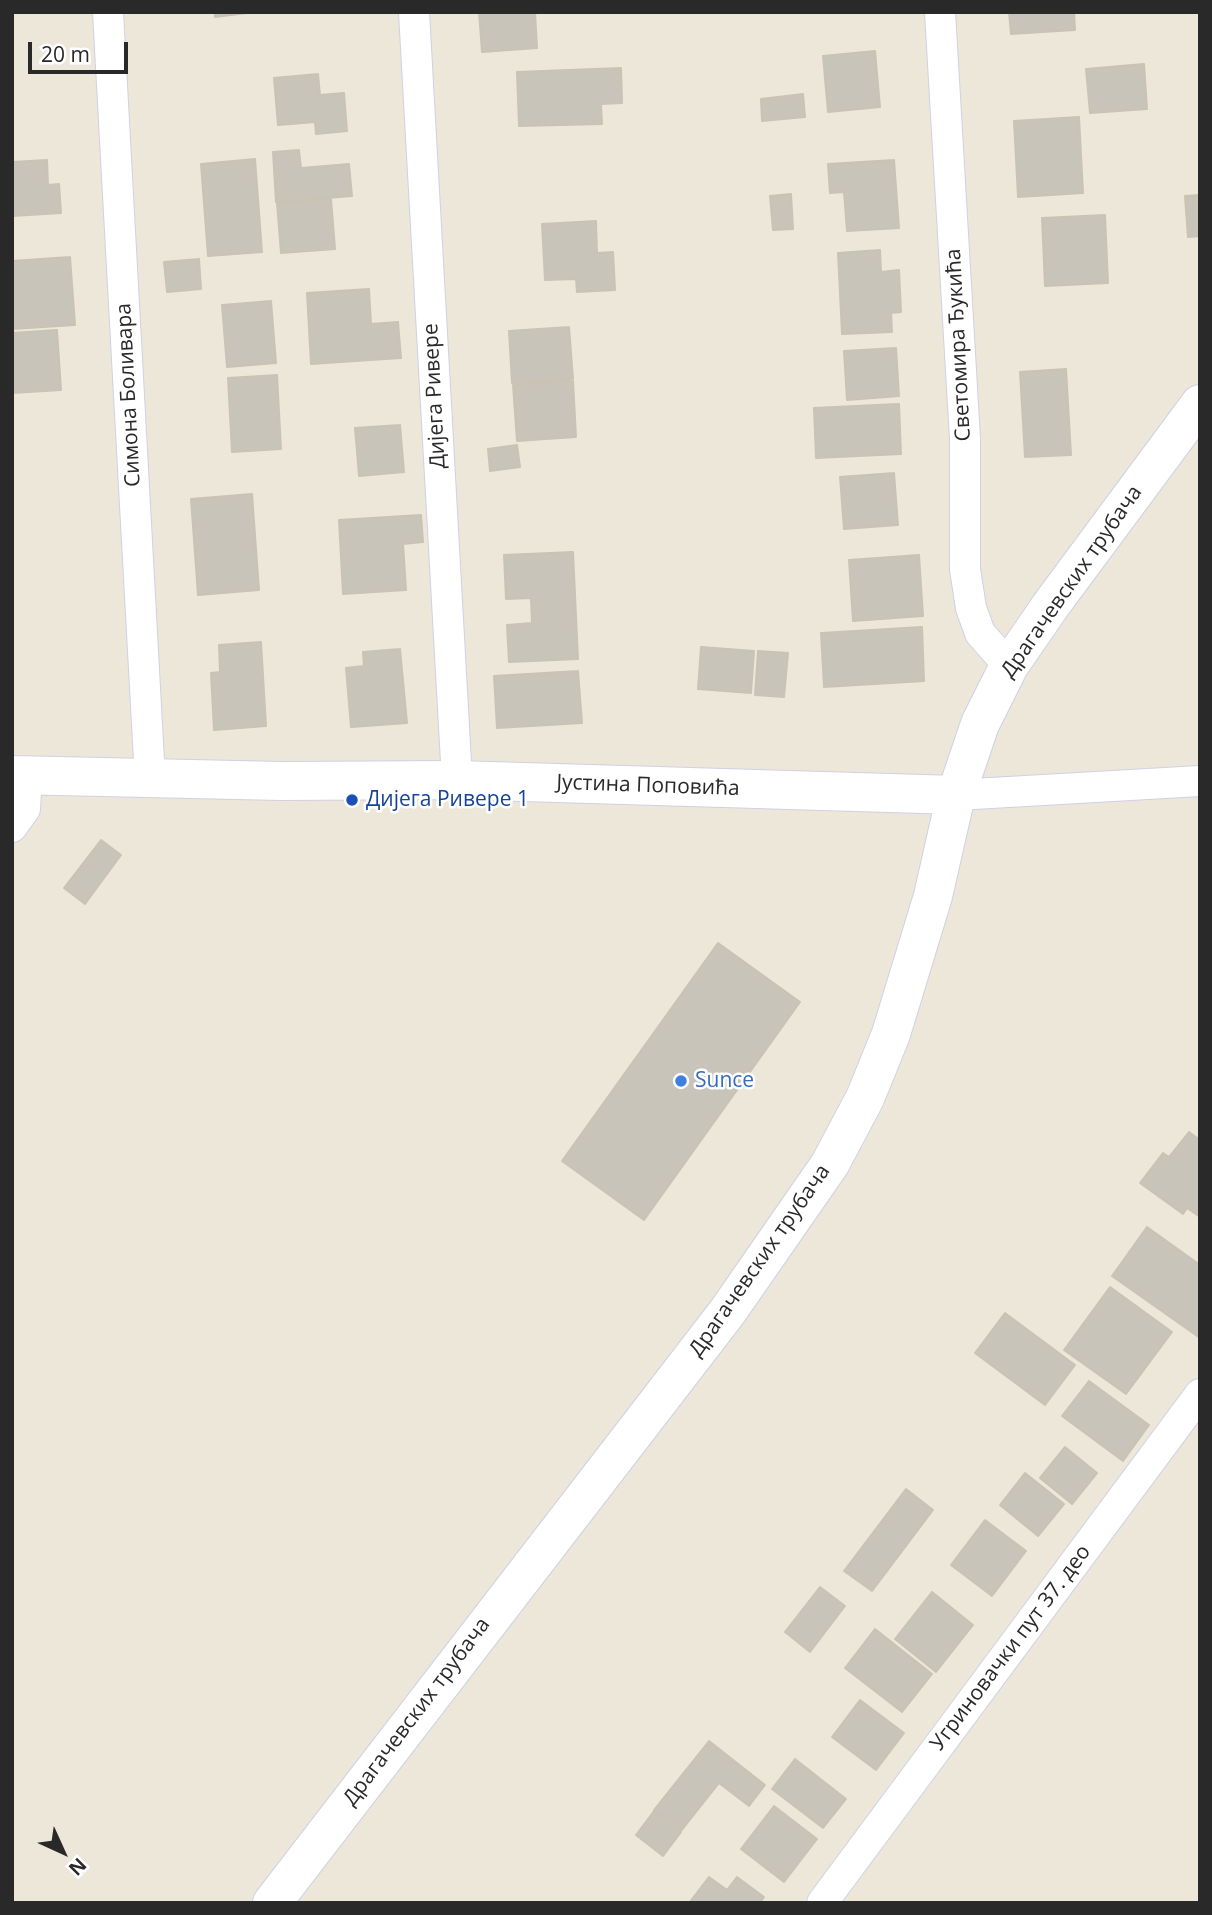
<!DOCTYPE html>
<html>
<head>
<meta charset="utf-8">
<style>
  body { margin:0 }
  #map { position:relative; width:1212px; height:1915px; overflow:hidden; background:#ede7da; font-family:"Open Sans",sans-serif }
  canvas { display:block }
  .frame { position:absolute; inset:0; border:14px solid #292929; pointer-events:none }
  .north { position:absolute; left:28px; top:1817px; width:70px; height:70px; -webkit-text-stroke:5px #fff; paint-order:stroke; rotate:135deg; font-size:19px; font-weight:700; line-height:28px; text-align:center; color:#292929 }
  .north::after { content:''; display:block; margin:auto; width:24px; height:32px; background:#292929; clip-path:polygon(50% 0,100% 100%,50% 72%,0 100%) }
  .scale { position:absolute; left:28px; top:42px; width:100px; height:32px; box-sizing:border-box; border:4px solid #292929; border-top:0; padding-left:9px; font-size:21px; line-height:24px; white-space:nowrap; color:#292929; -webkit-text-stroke:5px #fff; paint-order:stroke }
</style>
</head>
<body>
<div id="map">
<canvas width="1212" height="1915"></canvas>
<div class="frame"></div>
<div class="north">N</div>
<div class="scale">20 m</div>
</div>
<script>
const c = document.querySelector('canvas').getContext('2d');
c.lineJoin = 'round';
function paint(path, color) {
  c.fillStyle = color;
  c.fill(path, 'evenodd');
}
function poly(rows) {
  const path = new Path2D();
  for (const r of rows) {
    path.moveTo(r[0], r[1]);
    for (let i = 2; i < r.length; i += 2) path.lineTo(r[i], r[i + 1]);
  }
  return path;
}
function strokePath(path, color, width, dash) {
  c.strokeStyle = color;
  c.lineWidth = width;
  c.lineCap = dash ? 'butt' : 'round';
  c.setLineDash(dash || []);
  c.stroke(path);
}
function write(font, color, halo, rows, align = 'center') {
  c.font = font + ' "Open Sans",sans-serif';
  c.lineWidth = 5;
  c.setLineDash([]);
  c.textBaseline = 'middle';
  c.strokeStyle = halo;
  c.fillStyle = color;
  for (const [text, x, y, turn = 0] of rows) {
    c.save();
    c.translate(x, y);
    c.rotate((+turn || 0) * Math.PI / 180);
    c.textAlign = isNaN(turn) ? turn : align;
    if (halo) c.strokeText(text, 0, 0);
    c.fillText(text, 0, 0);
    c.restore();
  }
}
const building = poly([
  [215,12,255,12,215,17,215,12],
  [479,12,535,12,537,48,482,52,479,12],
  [1009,12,1074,12,1075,30,1011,34,1009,12],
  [875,51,880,107,828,112,823,56,875,51],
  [1144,64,1147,109,1090,113,1086,69,1144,64],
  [621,68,622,103,601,104,602,124,519,126,517,72,621,68],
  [318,74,320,95,344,93,347,131,316,134,315,122,278,125,274,78,318,74],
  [803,94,805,117,762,121,761,99,803,94],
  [1079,117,1083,193,1018,197,1014,121,1079,117],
  [299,150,301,168,349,164,352,196,276,202,273,152,299,150],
  [255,159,262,252,208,256,201,164,255,159],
  [47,160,48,185,59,184,61,213,12,216,12,162,47,160],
  [894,160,899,228,847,231,844,192,830,193,828,164,894,160],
  [791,194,793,229,773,230,770,196,791,194],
  [1200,195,1200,236,1188,237,1185,196,1200,195],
  [331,199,335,249,281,253,277,203,331,199],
  [1105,215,1108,283,1045,286,1042,218,1105,215],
  [596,221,597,253,613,252,615,290,577,292,576,279,545,280,542,224,596,221],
  [880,250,881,272,899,270,901,312,891,313,892,332,842,334,838,253,880,250],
  [70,257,75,325,12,329,12,261,70,257],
  [199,259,201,289,167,292,164,262,199,259],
  [369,289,371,324,398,322,401,358,311,364,307,293,369,289],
  [271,301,276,363,227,367,222,305,271,301],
  [569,327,573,379,512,383,509,331,569,327],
  [57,330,61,390,12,393,12,333,57,330],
  [896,348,899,396,847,400,844,351,896,348],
  [1066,369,1071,455,1025,457,1020,372,1066,369],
  [277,375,281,449,232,452,228,378,277,375],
  [573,381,576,437,517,441,513,385,573,381],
  [899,404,901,454,816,458,814,408,899,404],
  [400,425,404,472,359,476,355,428,400,425],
  [517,445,520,467,490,471,488,449,517,445],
  [894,473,898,525,844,529,840,477,894,473],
  [252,494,259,590,198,595,191,499,252,494],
  [421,515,423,542,403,544,406,590,343,594,339,520,421,515],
  [573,552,578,659,509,662,507,625,532,623,531,598,506,599,504,555,573,552],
  [919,555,923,616,853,621,849,560,919,555],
  [922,627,924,681,824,687,821,633,922,627],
  [261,642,266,726,214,730,211,673,220,672,219,645,261,642],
  [701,647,754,651,751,693,698,689,701,647],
  [400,649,407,723,351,727,346,668,364,666,363,652,400,649],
  [758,651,788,653,784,697,755,695,758,651],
  [578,671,582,723,497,728,494,676,578,671],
  [101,840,121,855,85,904,64,888,101,840],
  [718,943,800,1002,644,1220,562,1161,718,943],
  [1189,1132,1200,1140,1200,1217,1187,1208,1183,1214,1140,1183,1163,1153,1169,1157,1189,1132],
  [1147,1227,1200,1265,1200,1338,1112,1276,1147,1227],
  [1110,1287,1172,1332,1126,1394,1064,1350,1110,1287],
  [1005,1313,1075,1365,1045,1405,975,1353,1005,1313],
  [1089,1381,1149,1425,1123,1461,1062,1416,1089,1381],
  [1065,1447,1097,1473,1072,1504,1040,1478,1065,1447],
  [1025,1473,1064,1504,1038,1536,1000,1505,1025,1473],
  [906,1489,933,1510,872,1591,844,1571,906,1489],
  [985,1520,1026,1551,992,1596,951,1565,985,1520],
  [820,1587,845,1606,810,1652,785,1632,820,1587],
  [932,1592,973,1625,936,1672,895,1639,932,1592],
  [875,1629,932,1674,902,1712,845,1668,875,1629],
  [860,1700,904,1733,876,1770,832,1737,860,1700],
  [709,1741,765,1785,749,1806,719,1783,681,1831,654,1810,709,1741],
  [795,1759,846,1799,823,1828,772,1789,795,1759],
  [774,1806,817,1839,784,1882,741,1849,774,1806],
  [654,1811,681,1832,663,1856,636,1835,654,1811],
  [709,1877,727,1890,737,1877,764,1897,760,1903,689,1903,709,1877]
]);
const street = poly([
  [108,12,150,779],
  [414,12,457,780],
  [940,12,965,439,965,569,971,608,980,633,1009,666],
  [956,795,1200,781],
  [12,827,25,809,27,775],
  [822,1903,1200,1394]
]);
const secondary = poly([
  [12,775,281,781,457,780,956,795],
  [272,1903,728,1311,830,1164,865,1098,891,1034,933,896,956,795,980,724,1009,666,1051,605,1200,404]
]);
const markers = [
  [352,800,7,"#1a4fb4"],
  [681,1081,7,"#3f7fe0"]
];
const streetNames = [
  ["Светомира Ђукића",959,345,-93],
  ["Симона Боливара",129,395,-93],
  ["Дијега Ривере",435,396,-93],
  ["Драгачевских трубача",1072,582,-55],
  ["Јустина Поповића",648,786,2],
  ["Драгачевских трубача",760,1261,-55],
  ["Угриновачки пут 37. део",1011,1648,-53],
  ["Драгачевских трубача",417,1712,-53]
];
const transitNames = [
  ["Дијега Ривере 1",366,800]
];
const shopNames = [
  ["Sunce",695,1081]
];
paint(building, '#c8c4b9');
strokePath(building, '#c9c3b3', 2);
strokePath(street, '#cfd1e4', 32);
strokePath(secondary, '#cfd1e4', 40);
strokePath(street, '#fff', 30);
strokePath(secondary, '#fff', 38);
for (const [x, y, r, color] of markers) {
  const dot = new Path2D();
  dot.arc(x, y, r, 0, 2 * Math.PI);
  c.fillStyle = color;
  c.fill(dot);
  strokePath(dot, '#fff', 2.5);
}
write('21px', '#292929', '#fff', streetNames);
write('21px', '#164399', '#fff', transitNames, 'left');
write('21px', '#366cbe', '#fff', shopNames, 'left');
</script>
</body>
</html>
